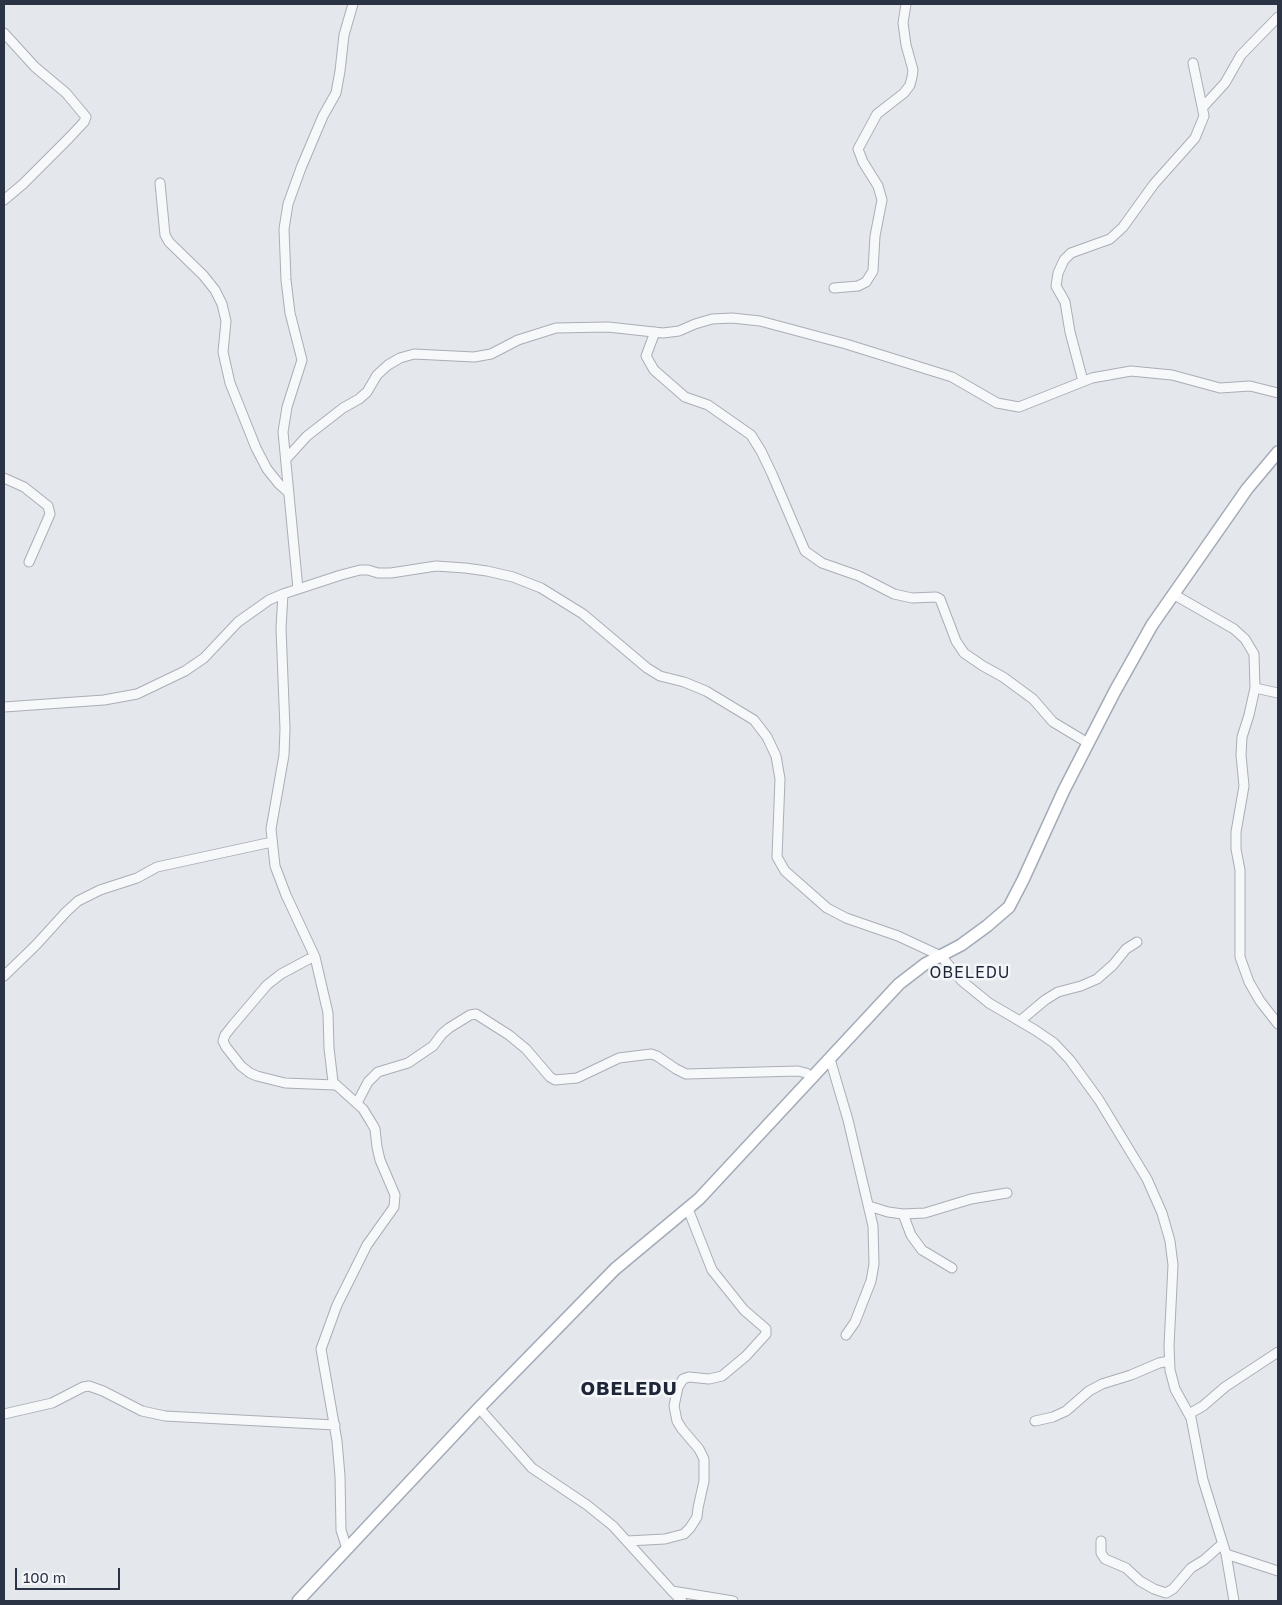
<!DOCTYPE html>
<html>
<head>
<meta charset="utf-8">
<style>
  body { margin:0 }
  #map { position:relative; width:1282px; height:1605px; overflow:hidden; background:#e4e7ec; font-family:"Golos Text",sans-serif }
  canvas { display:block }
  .frame { position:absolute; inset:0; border:5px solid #2b3445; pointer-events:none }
  .scale { position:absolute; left:15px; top:1568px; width:105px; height:22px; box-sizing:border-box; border:2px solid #2b3445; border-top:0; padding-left:6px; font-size:15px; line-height:18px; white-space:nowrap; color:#2b3445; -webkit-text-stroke:4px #f4f6f9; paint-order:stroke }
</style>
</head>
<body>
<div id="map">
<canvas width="1282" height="1605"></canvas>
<div class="frame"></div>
<div class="scale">100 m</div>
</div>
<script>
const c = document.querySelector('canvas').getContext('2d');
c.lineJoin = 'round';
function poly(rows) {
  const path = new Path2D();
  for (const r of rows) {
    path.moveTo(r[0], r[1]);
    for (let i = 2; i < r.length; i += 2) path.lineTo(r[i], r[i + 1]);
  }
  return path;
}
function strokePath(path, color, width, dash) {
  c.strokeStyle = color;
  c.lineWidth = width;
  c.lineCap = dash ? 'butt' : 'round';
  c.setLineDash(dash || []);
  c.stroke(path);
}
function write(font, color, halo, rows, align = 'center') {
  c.font = font + ' "Golos Text",sans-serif';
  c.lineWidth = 5;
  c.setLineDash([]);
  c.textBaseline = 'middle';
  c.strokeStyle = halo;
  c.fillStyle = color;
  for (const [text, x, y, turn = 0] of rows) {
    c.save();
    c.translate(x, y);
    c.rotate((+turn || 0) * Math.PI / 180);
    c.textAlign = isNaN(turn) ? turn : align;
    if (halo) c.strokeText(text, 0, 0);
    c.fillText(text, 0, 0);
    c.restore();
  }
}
const minor = poly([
  [4,33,35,67,66,93,86,117,84,122,69,138,23,184,4,200],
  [1203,107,1225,83,1241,55,1278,17],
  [160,183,165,235,169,242,203,275,215,290,222,304,226,321,223,352,230,383,256,448,267,469,279,484,289,493],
  [834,288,858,286,866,282,873,271,875,236,882,200,878,186,863,162,858,149,877,114,904,93,910,85,912,77,913,70,906,45,903,23,906,4],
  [655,332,646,356,654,370,685,397,708,405,751,435,761,451,772,474,805,551,822,563,859,576,894,594,912,598,936,597,940,599,956,641,964,653,983,666,1003,677,1033,699,1053,722,1088,743],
  [1083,381,1070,332,1065,302,1056,286,1058,273,1064,260,1071,253,1110,239,1123,227,1154,184,1195,138,1204,116,1193,63],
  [287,458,307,436,343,408,359,399,367,392,377,375,388,365,400,358,414,354,474,357,491,354,518,340,556,328,608,327,663,333,679,331,695,324,712,319,732,318,760,321,846,344,952,377,997,403,1019,407,1092,378,1131,371,1172,375,1220,388,1250,386,1278,393],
  [4,478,24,487,48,506,50,514,47,521,29,562],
  [298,589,283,432,287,407,302,360,290,313,286,280,284,229,288,204,301,168,323,116,336,93,340,71,344,35,353,4],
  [283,594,281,628,285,729,284,755,271,829,275,866,286,895,315,957,328,1013,329,1048,333,1082,363,1109,371,1122,375,1129,377,1147,380,1160,395,1195,394,1207,367,1245,337,1305,321,1349,337,1441,340,1476,341,1530,347,1549],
  [1173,594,1234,629,1245,639,1254,654,1255,688,1249,715,1242,737,1241,755,1244,786,1236,832,1236,849,1240,870,1240,957,1249,982,1260,1001,1278,1024],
  [1255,688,1278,693],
  [4,707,104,700,137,694,185,671,204,658,238,622,269,600,283,594,341,575,360,570,368,570,378,573,391,573,436,566,465,568,487,571,513,577,541,588,583,614,647,668,660,676,684,682,706,691,754,720,767,737,776,756,780,779,777,857,785,871,827,908,846,918,898,936,941,956,962,981,989,1003,1035,1030,1054,1043,1070,1060,1099,1100,1147,1179,1162,1213,1170,1241,1173,1265,1169,1346,1170,1370,1175,1389,1191,1418,1203,1480,1226,1554,1234,1601],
  [309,959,281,974,267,985,233,1025,225,1035,223,1041,226,1047,241,1066,250,1073,257,1076,285,1083,335,1085],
  [4,976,36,945,66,912,78,901,100,890,137,878,157,867,272,842],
  [1020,1021,1045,1000,1058,992,1081,986,1097,979,1113,965,1126,949,1137,942],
  [830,1059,848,1120,873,1226,874,1264,871,1281,855,1322,846,1335],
  [357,1103,368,1082,378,1072,408,1063,433,1046,442,1034,449,1028,470,1015,476,1014,509,1035,526,1049,550,1077,555,1080,577,1078,619,1058,651,1054,657,1056,676,1069,686,1074,798,1071,806,1073,813,1078],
  [869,1206,888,1212,903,1214,925,1213,971,1199,1007,1193],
  [903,1214,911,1235,922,1250,952,1268],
  [479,1408,532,1468,587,1505,613,1526,672,1591,733,1601],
  [4,1414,52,1403,83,1387,89,1386,103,1391,142,1411,165,1416,335,1425],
  [1189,1414,1203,1406,1225,1387,1278,1352],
  [1035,1421,1053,1417,1066,1411,1089,1391,1102,1384,1131,1375,1159,1363,1169,1361],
  [627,1541,665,1539,684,1534,690,1528,697,1517,698,1508,704,1481,704,1459,699,1449,682,1429,677,1421,674,1406,678,1387,683,1379,689,1377,709,1379,722,1376,746,1356,766,1334,766,1329,744,1310,712,1270,688,1209],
  [1101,1541,1101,1553,1105,1559,1126,1568,1140,1581,1154,1589,1166,1593,1173,1589,1191,1568,1204,1560,1222,1544],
  [1226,1554,1278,1571],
  [672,1591,682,1601]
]);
const major = poly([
  [298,1601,479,1408,615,1269,699,1199,899,984,925,964,961,945,987,926,1009,907,1023,880,1064,790,1115,691,1152,625,1247,489,1278,452]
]);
const quarterNames = [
  ["OBELEDU",970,973]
];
const districtNames = [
  ["OBELEDU",629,1389]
];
strokePath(minor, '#a9aeb7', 11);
strokePath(major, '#a3abb8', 14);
strokePath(minor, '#f7f8fa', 9);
strokePath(major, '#fff', 11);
c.letterSpacing = '1px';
write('16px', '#1d2536', '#f4f6f9', quarterNames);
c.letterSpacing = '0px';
c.letterSpacing = '1px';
write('bold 19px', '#1d2536', '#f4f6f9', districtNames);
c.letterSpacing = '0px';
</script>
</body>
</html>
